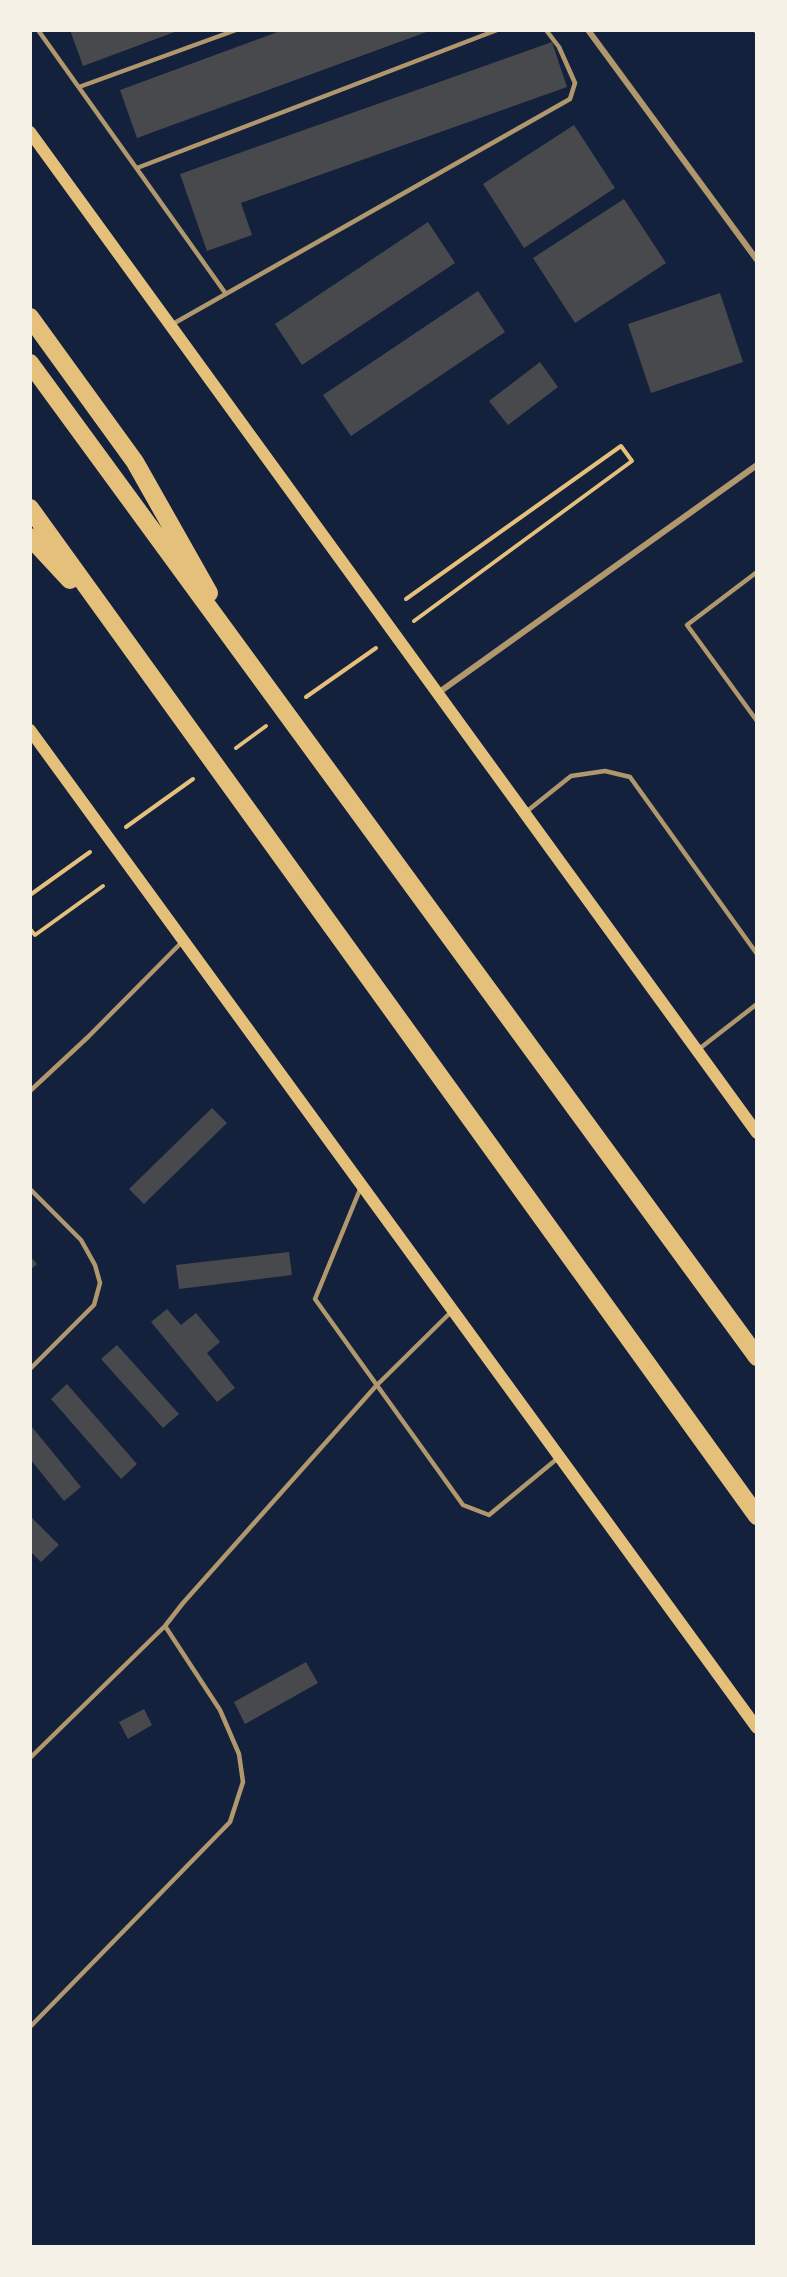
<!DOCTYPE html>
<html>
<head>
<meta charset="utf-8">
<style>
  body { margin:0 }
  #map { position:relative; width:787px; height:2277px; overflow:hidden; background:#14213d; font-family:"Source Sans 3",sans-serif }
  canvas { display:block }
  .frame { position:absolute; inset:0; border:32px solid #f6f1e7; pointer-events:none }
</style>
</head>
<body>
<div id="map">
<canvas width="787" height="2277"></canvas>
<div class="frame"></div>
</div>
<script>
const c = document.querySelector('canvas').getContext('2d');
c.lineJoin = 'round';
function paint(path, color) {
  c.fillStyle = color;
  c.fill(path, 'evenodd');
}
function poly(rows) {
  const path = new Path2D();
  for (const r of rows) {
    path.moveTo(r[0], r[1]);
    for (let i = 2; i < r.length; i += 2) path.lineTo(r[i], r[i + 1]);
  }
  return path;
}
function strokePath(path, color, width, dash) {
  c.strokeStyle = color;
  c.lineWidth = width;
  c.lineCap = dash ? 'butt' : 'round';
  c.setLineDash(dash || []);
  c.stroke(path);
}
const building = poly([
  [70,30,180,30,83,66],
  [283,30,432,30,137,138,120,90],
  [552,42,567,87,241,203,252,235,207,251,180,174],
  [574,125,615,188,524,248,483,184],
  [624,199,666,263,575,323,533,258],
  [428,222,455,263,302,365,275,324],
  [478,291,505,332,351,436,323,395],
  [720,293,743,362,651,393,628,324],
  [540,362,558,387,508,425,489,401],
  [212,1108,227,1123,144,1204,129,1189],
  [289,1252,292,1275,179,1289,176,1265],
  [30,1256,37,1264,30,1270],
  [167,1309,181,1325,196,1313,220,1342,207,1353,235,1388,217,1402,151,1322],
  [117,1345,179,1414,163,1428,101,1359],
  [67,1384,137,1464,121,1479,51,1399],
  [32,1427,81,1487,64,1501,30,1459,30,1429],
  [30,1516,59,1545,41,1562,30,1551],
  [306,1662,318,1683,245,1724,234,1702],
  [144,1709,152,1725,128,1739,119,1722]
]);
const path = poly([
  [406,599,621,446,632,461,414,621],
  [306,697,376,648],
  [236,748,266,726],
  [126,827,193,779],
  [30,895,90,852],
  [30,929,35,935,103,886]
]);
const service = poly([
  [38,30,226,294],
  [755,30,757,32],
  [79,87,236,30],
  [137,168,497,30],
  [171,325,570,99,575,83,559,47,546,30],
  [757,572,687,625,757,721],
  [526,812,571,776,605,771,630,777,757,954],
  [699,1049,757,1004],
  [30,1091,88,1037,182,942],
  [361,1187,315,1299,463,1505,489,1515,558,1458],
  [30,1189,81,1240,95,1265,100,1283,94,1305,30,1369],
  [30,1758,165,1626,183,1603,376,1386,452,1311],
  [30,2027,230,1822,243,1782,239,1754,220,1710,165,1626]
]);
const minor = poly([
  [588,30,757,260],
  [438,693,757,465]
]);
const secondary = poly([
  [30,132,757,1133],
  [30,730,757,1728]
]);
const motorway = poly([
  [30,317,135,462,209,593],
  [30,363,757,1357],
  [30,508,757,1516],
  [30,537,70,580]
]);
paint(building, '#48494c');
strokePath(path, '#e5c07b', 4);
strokePath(service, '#b1986c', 4.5);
strokePath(minor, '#b1986c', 6);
strokePath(secondary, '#e5c07b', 12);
strokePath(motorway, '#e5c07b', 18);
</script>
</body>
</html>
